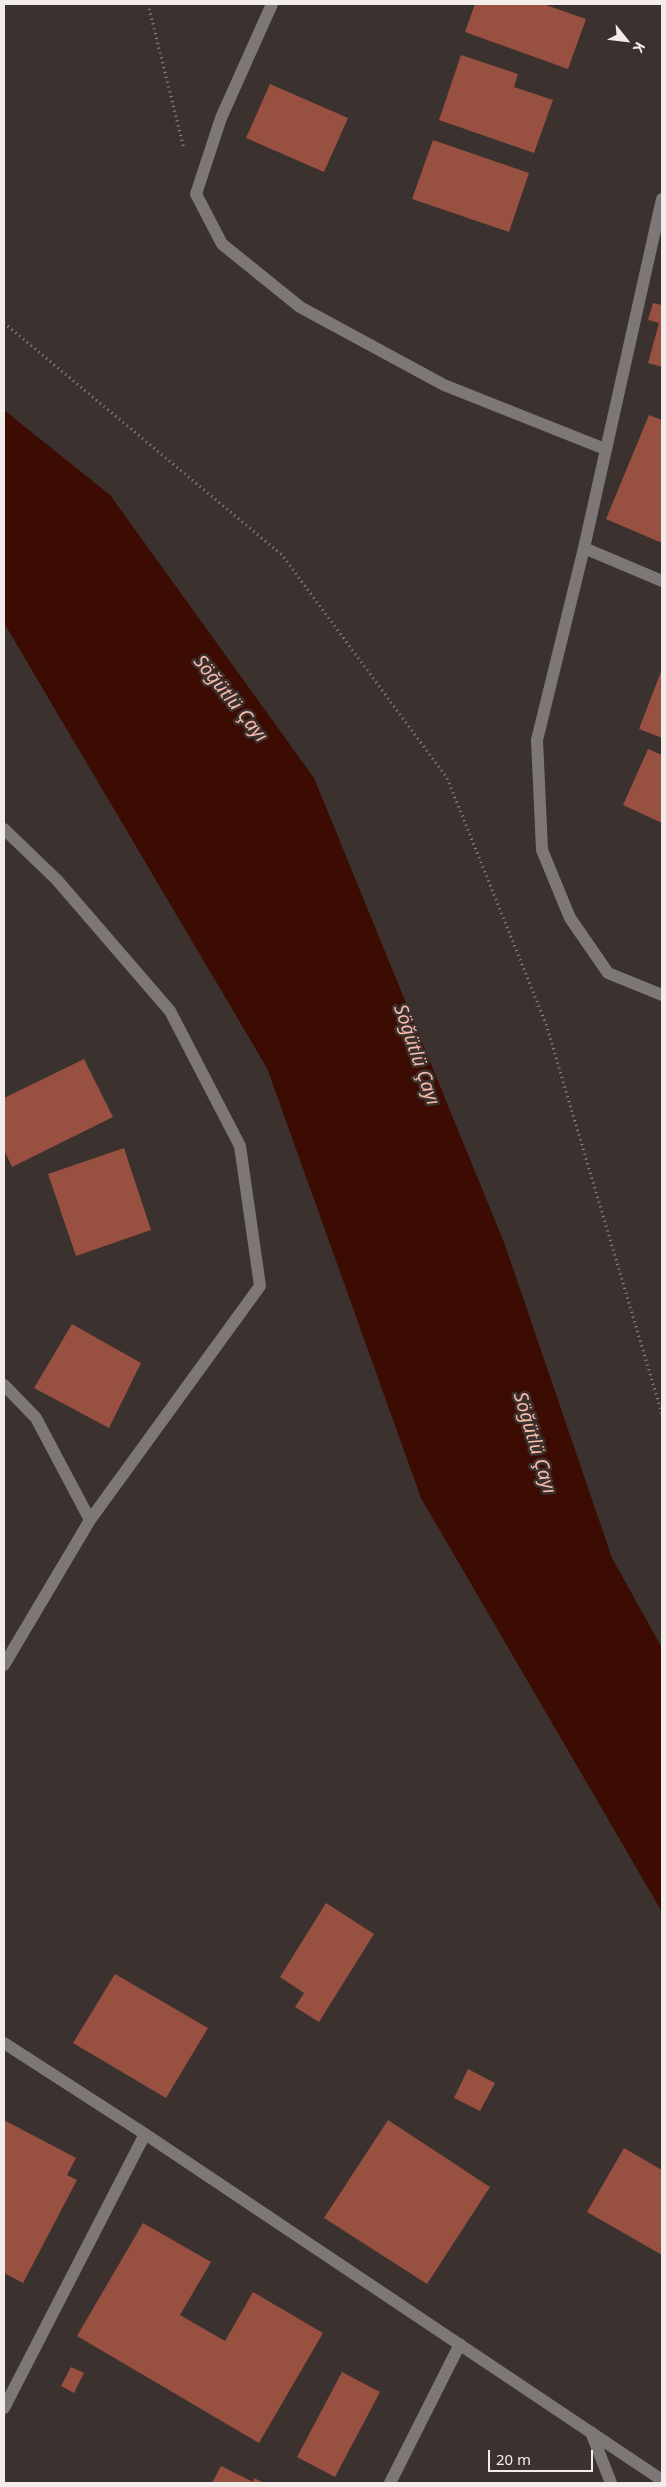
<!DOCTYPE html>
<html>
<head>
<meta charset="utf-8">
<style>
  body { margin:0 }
  #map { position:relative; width:666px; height:2487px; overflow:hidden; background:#3b312e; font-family:"Noto Sans",sans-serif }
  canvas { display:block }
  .frame { position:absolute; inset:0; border:5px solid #f2ecea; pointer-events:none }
  .north { position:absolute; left:601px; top:15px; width:50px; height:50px; -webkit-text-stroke:4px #3b312e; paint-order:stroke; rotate:119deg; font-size:14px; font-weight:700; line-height:20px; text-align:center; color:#f2ecea }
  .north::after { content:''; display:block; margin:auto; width:18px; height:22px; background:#f2ecea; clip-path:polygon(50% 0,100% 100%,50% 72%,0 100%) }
  .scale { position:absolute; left:488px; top:2450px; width:105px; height:22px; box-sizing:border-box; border:2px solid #f2ecea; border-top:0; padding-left:6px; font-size:15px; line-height:18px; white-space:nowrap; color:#f2ecea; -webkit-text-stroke:4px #3b312e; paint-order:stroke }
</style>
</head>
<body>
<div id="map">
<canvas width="666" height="2487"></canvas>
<div class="frame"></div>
<div class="north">K</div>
<div class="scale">20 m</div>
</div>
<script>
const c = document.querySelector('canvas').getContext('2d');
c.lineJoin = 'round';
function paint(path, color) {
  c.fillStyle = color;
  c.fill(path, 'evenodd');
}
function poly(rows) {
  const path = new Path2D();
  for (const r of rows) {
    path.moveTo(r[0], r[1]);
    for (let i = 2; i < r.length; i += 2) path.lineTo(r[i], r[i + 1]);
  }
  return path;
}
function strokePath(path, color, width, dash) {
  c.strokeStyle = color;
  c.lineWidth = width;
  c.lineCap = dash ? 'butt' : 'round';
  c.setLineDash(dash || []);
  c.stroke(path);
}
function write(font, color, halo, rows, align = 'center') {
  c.font = font + ' "Noto Sans",sans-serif';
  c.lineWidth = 5;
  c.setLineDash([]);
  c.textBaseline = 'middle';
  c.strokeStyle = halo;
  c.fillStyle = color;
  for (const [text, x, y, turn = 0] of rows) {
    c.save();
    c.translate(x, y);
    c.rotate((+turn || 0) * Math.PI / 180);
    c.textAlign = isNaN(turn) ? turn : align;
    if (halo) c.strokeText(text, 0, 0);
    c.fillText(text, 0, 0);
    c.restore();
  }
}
const water = poly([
  [4,410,110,495,314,778,505,1245,612,1558,662,1648,662,1912,421,1498,267,1068,4,623]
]);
const building = poly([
  [475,4,543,4,586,19,568,69,465,32],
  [461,55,518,74,514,87,553,100,534,153,439,120],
  [270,84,348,118,324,172,246,138],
  [433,140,529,173,509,232,412,199],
  [653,303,662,305,662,367,648,363,659,323,648,320],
  [649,415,662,420,662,543,606,519],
  [662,669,662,738,639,729],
  [648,749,662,755,662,823,623,805],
  [84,1059,113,1117,12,1167,4,1150,4,1098],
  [124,1148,151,1230,76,1256,48,1174],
  [72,1324,141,1363,109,1428,34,1388],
  [326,1903,374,1934,319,2022,295,2007,304,1993,280,1977],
  [115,1974,208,2028,166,2098,73,2043],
  [468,2069,495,2083,480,2111,454,2098],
  [4,2120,76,2158,67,2175,77,2180,23,2283,4,2273],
  [388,2120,490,2187,427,2284,324,2218],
  [624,2148,662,2170,662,2255,587,2212],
  [143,2223,211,2262,180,2315,225,2341,253,2292,323,2333,259,2443,77,2336],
  [71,2367,84,2373,74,2393,61,2386],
  [342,2372,380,2392,335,2477,297,2457],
  [221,2466,253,2482,254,2478,264,2483,212,2483]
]);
const path = poly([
  [148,4,184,149],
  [4,323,282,555,447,778,546,1024,662,1414]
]);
const minor = poly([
  [272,4,221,118,196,194,222,244,300,307,444,385,605,449],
  [662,199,584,548,537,740,542,850,570,918,608,973,662,995],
  [584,548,662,581],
  [4,829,57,880,170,1011,240,1146,260,1286,90,1520,4,1665],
  [4,1385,36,1418,90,1520],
  [4,2043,145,2134,662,2480],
  [4,2408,145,2134],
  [591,2432,611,2483],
  [390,2483,460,2344]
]);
const waterNames = [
  ["Söğütlü Çayı",230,699,51],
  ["Söğütlü Çayı",416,1055,71],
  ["Söğütlü Çayı",534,1443,73]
];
paint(water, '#3c0b02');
paint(building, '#985040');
strokePath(path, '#98908e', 3, [1, 4]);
strokePath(minor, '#7d7876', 12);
write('italic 19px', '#fabbab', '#3b312e', waterNames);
</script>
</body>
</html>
